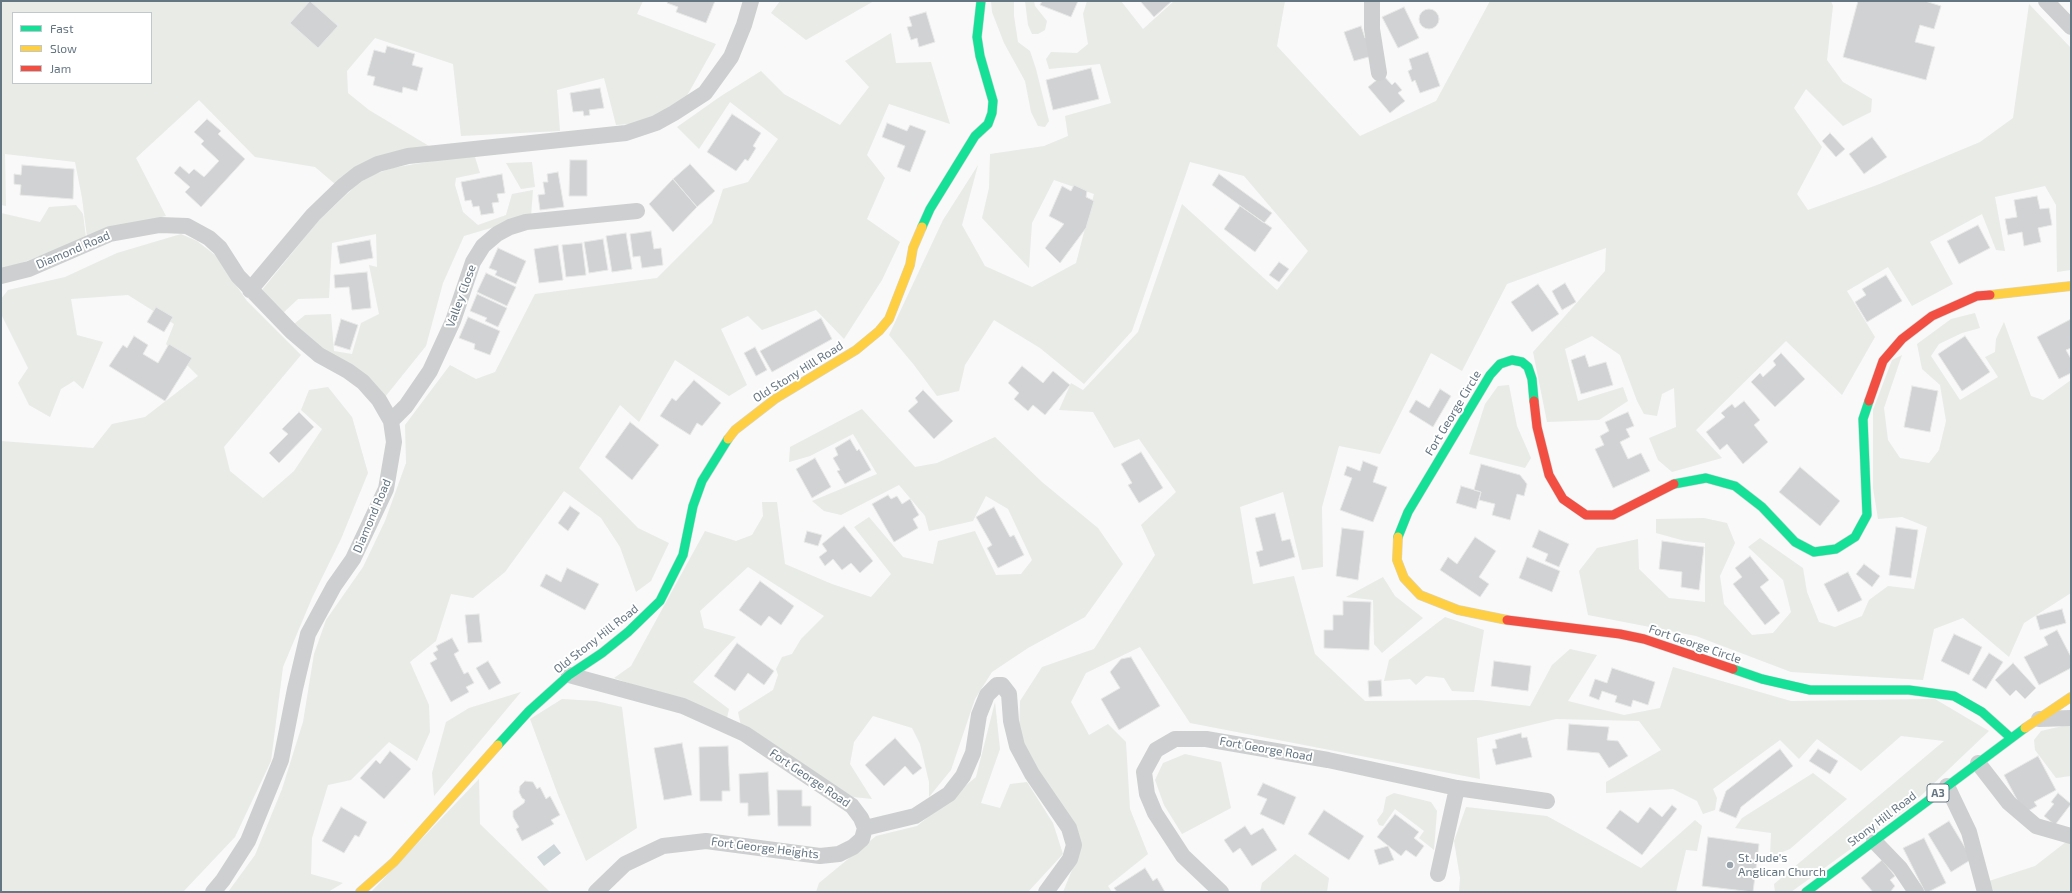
<!DOCTYPE html>
<html>
<head>
<meta charset="utf-8">
<style>
  body { margin:0 }
  #map { position:relative; width:2072px; height:893px; overflow:hidden; background:#f9f9f9; font-family:"Exo 2",sans-serif }
  canvas { display:block }
  .frame { position:absolute; inset:0; border:2px solid #657683; pointer-events:none }
  .legend { position:absolute; left:12px; top:12px; width:140px; height:72px; box-sizing:border-box; background:#fff; border:1px solid #c1c8cd; margin:0; padding:5px 7px; list-style:none; font-size:12px; color:#657683 }
  .legend li { display:flex; align-items:center; gap:8px; height:20px }
  .legend b { width:20px; border:1px solid #c1c8cd }
</style>
</head>
<body>
<div id="map">
<canvas width="2072" height="893"></canvas>
<div class="frame"></div>
<ul class="legend">
<li><b style="height:5px;background:#16e098"></b>Fast</li>
<li><b style="height:5px;background:#ffcf43"></b>Slow</li>
<li><b style="height:5px;background:#f24e42"></b>Jam</li>
</ul>
</div>
<script>
const c = document.querySelector('canvas').getContext('2d');
c.lineJoin = 'round';
function paint(path, color) {
  c.fillStyle = color;
  c.fill(path, 'evenodd');
}
function poly(rows) {
  const path = new Path2D();
  for (const r of rows) {
    if (r.length === 3) {
      path.moveTo(r[0] + r[2], r[1]);
      path.arc(r[0], r[1], r[2], 0, 2 * Math.PI);
      continue;
    }
    path.moveTo(r[0], r[1]);
    for (let i = 2; i < r.length; i += 2) path.lineTo(r[i], r[i + 1]);
  }
  return path;
}
function strokePath(path, color, width, dash) {
  c.strokeStyle = color;
  c.lineWidth = width;
  c.lineCap = dash ? 'butt' : 'round';
  c.setLineDash(dash || []);
  c.stroke(path);
}
function write(font, color, halo, rows, align = 'center') {
  c.font = font + ' "Exo 2",sans-serif';
  c.lineWidth = 4;
  c.setLineDash([]);
  c.textBaseline = 'middle';
  c.strokeStyle = halo;
  c.fillStyle = color;
  for (const [text, x, y, turn = 0] of rows) {
    c.save();
    c.translate(x, y);
    c.rotate((+turn || 0) * Math.PI / 180);
    c.textAlign = isNaN(turn) ? turn : align;
    if (halo) c.strokeText(text, 0, 0);
    c.fillText(text, 0, 0);
    c.restore();
  }
}
const green = poly([
  [1,1,643,1,637,14,716,44,684,101,642,123,616,125,604,78,557,90,560,131,461,136,453,64,375,38,347,71,348,93,369,110,434,149,335,184,315,167,255,157,199,100,136,158,166,216,107,229,87,237,82,198,75,162,5,154,6,206,1,205],
  [13,13,151,13,151,83,13,83],
  [780,1,874,1,806,40,771,13],
  [991,1,1014,1,1014,16,1018,42,1030,51,1036,69,1049,121,1045,127,1038,126,1031,112,1025,81,1004,43,992,12],
  [1025,1,1034,1,1035,6,1047,21,1045,30,1038,34,1032,34,1028,25],
  [1087,1,1121,1,1143,29,1174,1,1285,1,1277,46,1360,136,1436,101,1490,1,1831,1,1833,6,1827,60,1843,82,1872,99,1871,112,1843,126,1806,89,1794,108,1822,147,1797,194,1808,210,1877,185,1980,142,2013,118,2029,4,2071,48,2071,270,2057,272,2056,205,2045,186,1995,197,2005,251,1996,250,1982,214,1930,242,1953,284,1912,306,1888,267,1847,291,1875,337,1842,395,1786,341,1696,430,1722,458,1672,472,1658,460,1649,438,1676,427,1674,388,1662,394,1657,416,1644,414,1637,401,1620,355,1592,336,1565,349,1578,401,1623,387,1628,401,1599,420,1547,422,1533,352,1605,271,1606,248,1507,284,1462,371,1431,353,1380,454,1339,446,1322,507,1323,567,1302,570,1283,492,1240,507,1253,584,1294,576,1315,654,1365,701,1478,700,1530,706,1552,665,1570,649,1597,655,1568,701,1624,715,1660,708,1673,667,1791,701,1935,699,1989,731,1909,807,1791,892,1775,892,1774,884,1944,741,1901,736,1861,771,1817,739,1799,759,1780,740,1713,789,1717,798,1715,810,1703,814,1697,801,1673,789,1606,793,1606,782,1661,750,1639,721,1556,719,1477,738,1480,779,1190,723,1140,647,1086,673,1071,702,1089,735,1108,724,1126,742,1130,809,1148,854,1108,886,1112,892,1063,892,1072,870,1079,845,1029,759,1019,733,1020,701,1042,667,1094,649,1155,555,1141,525,1176,492,1139,439,1114,448,1093,412,1059,410,1071,383,1083,390,1138,332,1182,204,1277,290,1308,251,1244,176,1190,162,1132,331,1084,384,1040,348,994,320,965,365,959,391,937,396,914,365,889,335,943,220,978,165,962,225,985,266,1032,287,1076,263,1094,194,1054,180,1032,223,1029,268,982,218,989,188,990,154,1044,146,1068,136,1065,116,1111,103,1100,64,1049,69,1046,59,1051,52,1077,53,1088,44,1083,14],
  [891,33,896,63,931,62,950,124,889,104,867,155,885,178,867,219,900,242,882,280,844,339,816,310,762,330,748,316,721,329,747,385,729,396,675,360,639,422,620,405,579,468,638,528,669,543,651,581,636,592,620,547,601,518,564,491,505,572,473,598,451,594,436,641,410,662,429,705,430,732,417,761,389,742,351,780,328,785,312,838,311,874,343,883,328,892,228,892,255,855,282,789,303,722,314,654,326,620,363,567,385,521,406,463,405,425,450,365,476,379,495,372,535,294,657,278,712,223,723,189,748,182,778,139,730,102,699,149,677,127,721,96,761,71,784,94,840,125,869,87,845,61],
  [474,154,480,173,456,178,455,185,463,212,478,225,506,215,512,194,533,190,531,216,464,236,443,283,426,346,385,397,318,347,294,324,305,315,331,314,334,351,352,354,361,323,379,314,369,265,377,267,376,234,332,243,329,298,298,299,282,314,262,290,318,221,364,178,392,168],
  [532,162,535,187,521,189,506,163],
  [76,205,83,214,86,238,1,271,1,213,40,222,49,207],
  [181,234,197,241,215,255,247,301,301,355,224,447,230,471,263,498,294,471,322,429,301,410,309,390,328,387,352,417,368,473,341,539,312,598,283,667,271,761,235,837,183,892,1,892,1,441,93,448,112,424,145,417,198,376,166,344,174,324,128,295,71,299,77,335,103,342,83,389,74,381,61,389,50,417,29,405,18,383,28,368,1,314,1,299,8,290,65,277,117,253],
  [1975,313,1980,328,1962,333,1939,344,1931,356,1960,400,1998,377,1985,357,1995,352,1996,339,2004,322,2031,396,2043,400,2071,380,2071,593,2024,623,2009,657,1963,618,1934,629,1923,680,1791,672,1696,636,1588,615,1579,571,1597,548,1638,539,1639,569,1669,598,1705,602,1705,543,1685,541,1656,533,1656,519,1704,518,1727,523,1735,543,1720,576,1724,604,1752,635,1773,633,1791,612,1783,580,1748,547,1760,538,1803,568,1807,592,1819,622,1835,627,1862,616,1869,600,1888,586,1914,589,1927,527,1902,517,1878,519,1873,488,1873,410,1892,360,1902,355,1884,408,1888,440,1900,458,1929,463,1939,450,1946,421,1940,385,1922,369,1917,344,1951,319],
  [1509,385,1517,426,1531,458,1525,468,1469,454,1485,404,1498,386],
  [862,409,915,467,937,463,995,437,1042,482,1098,528,1123,564,1085,617,1028,648,992,672,975,699,951,770,929,797,929,782,920,744,912,728,873,716,854,742,850,764,872,799,853,797,741,726,738,712,773,690,778,675,776,669,782,657,792,654,801,639,824,616,748,567,700,611,704,628,736,637,693,682,729,709,727,718,614,678,631,666,705,531,736,541,752,535,763,516,762,502,777,502,785,564,832,584,871,597,891,574,854,527,869,517,903,557,933,564,938,541,975,531,996,575,1021,574,1032,560,1008,509,986,496,973,521,929,531,925,516,899,485,841,515,824,511,812,501,877,474,853,434,810,456,789,462,790,447],
  [1383,577,1395,596,1423,618,1382,653,1374,644,1373,600,1346,597],
  [1445,617,1484,630,1474,692,1452,691,1444,678,1426,676,1416,685,1410,679,1384,681,1389,660],
  [521,692,434,796,432,773,446,722,469,708],
  [562,699,596,701,622,707,637,828,586,861,558,795,530,719],
  [995,702,1000,749,981,803,1000,808,1010,784,1027,782,1053,823,1063,854,1028,892,816,892,819,883,876,836,917,826,976,777],
  [2071,724,2071,776,2056,778,2035,750,2034,740,2041,731],
  [1185,754,1221,762,1231,808,1182,834,1164,805,1155,780,1163,763],
  [1813,773,1847,799,1790,849,1770,857,1771,833,1735,828,1742,818],
  [479,779,480,824,550,892,371,892],
  [1394,793,1431,802,1437,811,1434,850,1419,838,1424,831,1395,809,1383,826,1379,825,1377,820,1383,812,1386,797],
  [1466,807,1547,816,1641,868,1695,820,1702,826,1697,851,1686,850,1676,892,1459,892,1460,878,1454,841],
  [2071,838,2071,892,1994,892,1989,881,2035,866],
  [1295,854,1329,878,1327,892,1260,892,1262,883]
]);
const water = poly([
  [554,844,561,853,544,866,537,857]
]);
const building = poly([
  [310,1,338,26,318,48,290,23,310,1],
  [668,1,715,1,706,23,676,12,678,7,667,3,668,1],
  [1042,1,1078,1,1071,17,1040,5,1042,1],
  [1140,1,1172,1,1154,17,1140,1],
  [1858,1,1925,1,1941,6,1934,29,1920,25,1915,42,1935,47,1926,80,1843,57,1858,1],
  [1404,7,1419,38,1398,48,1382,17,1404,7],
  [1429,19,10],
  [926,12,935,42,919,47,917,38,911,40,907,27,912,26,909,17,926,12],
  [1361,26,1365,38,1370,36,1372,56,1354,61,1344,32,1361,26],
  [387,46,415,54,412,65,423,68,417,91,403,87,402,93,373,85,375,77,367,75,374,50,385,53,387,46],
  [1428,52,1440,86,1420,93,1415,80,1412,82,1408,71,1412,69,1409,59,1428,52],
  [1091,68,1099,99,1053,110,1046,80,1091,68],
  [1383,75,1392,85,1395,82,1402,90,1398,93,1405,101,1390,113,1368,87,1383,75],
  [600,88,604,108,589,110,590,115,584,116,583,111,573,112,570,93,600,88],
  [732,114,761,133,753,146,756,148,748,161,745,159,736,171,707,152,732,114],
  [207,119,221,131,218,134,245,159,201,207,185,192,190,187,174,173,180,166,189,174,194,169,204,177,219,161,201,144,204,141,194,132,207,119],
  [887,123,907,131,910,125,926,131,910,172,897,167,905,146,882,137,887,123],
  [1830,133,1845,149,1836,157,1822,141,1830,133],
  [1872,137,1887,157,1864,174,1849,154,1872,137],
  [570,160,587,160,587,196,569,196,570,160],
  [690,164,715,191,697,207,673,179,690,164],
  [22,165,74,169,73,199,20,195,21,185,14,184,14,174,21,175,22,165],
  [558,172,564,207,540,210,538,195,545,194,543,182,548,182,547,174,558,172],
  [502,174,505,193,497,194,499,202,492,203,494,213,481,215,479,206,473,207,471,200,465,201,461,182,502,174],
  [1219,174,1272,213,1264,223,1212,185,1219,174],
  [673,179,697,207,673,232,649,204,673,179],
  [1074,185,1087,191,1086,197,1094,201,1086,228,1060,263,1045,248,1064,224,1049,216,1062,186,1071,191,1074,185],
  [2037,196,2040,209,2049,208,2052,225,2038,228,2041,242,2024,246,2022,232,2008,235,2005,219,2017,217,2014,200,2037,196],
  [1240,206,1272,228,1255,252,1224,229,1240,206],
  [1978,225,1990,248,1959,264,1947,241,1978,225],
  [651,231,654,249,661,248,663,265,642,268,640,256,633,257,630,234,651,231],
  [626,233,632,269,612,272,606,236,626,233],
  [603,239,608,270,589,273,584,242,603,239],
  [370,240,373,258,340,264,337,246,370,240],
  [582,243,586,275,566,277,562,245,582,243],
  [558,245,563,280,539,283,534,249,558,245],
  [498,248,526,261,516,284,495,275,497,271,489,268,498,248],
  [1279,262,1289,269,1279,282,1269,275,1279,262],
  [367,272,371,308,352,310,349,287,335,288,334,275,367,272],
  [486,273,516,287,507,306,477,292,486,273],
  [1886,275,1902,301,1867,322,1855,302,1866,295,1862,289,1886,275],
  [1565,283,1576,302,1562,310,1552,291,1565,283],
  [1538,284,1559,314,1532,332,1511,302,1538,284],
  [477,294,507,308,498,327,485,321,487,318,470,311,477,294],
  [156,307,173,317,164,332,147,322,156,307],
  [468,317,500,331,490,355,474,349,475,344,459,338,468,317],
  [821,318,832,339,772,372,760,351,821,318],
  [341,319,358,325,350,350,334,345,341,319],
  [2071,319,2071,348,2066,350,2071,359,2071,373,2059,379,2037,337,2071,319],
  [134,336,148,345,143,354,158,363,169,344,192,358,165,401,109,366,123,345,127,348,134,336],
  [1965,336,1990,372,1962,391,1938,354,1965,336],
  [755,347,767,370,756,376,744,353,755,347],
  [1781,353,1805,379,1775,407,1751,382,1760,373,1763,377,1776,365,1773,361,1781,353],
  [1585,355,1589,367,1606,362,1613,385,1581,394,1571,360,1585,355],
  [1022,366,1043,383,1053,371,1070,385,1045,415,1033,405,1028,411,1014,399,1019,393,1008,383,1022,366],
  [694,380,721,403,702,426,697,423,690,435,660,416,672,398,676,401,694,380],
  [1912,386,1938,391,1930,432,1904,427,1912,386],
  [1440,389,1451,396,1433,427,1409,412,1416,400,1429,408,1440,389],
  [923,390,953,421,934,439,908,411,918,402,915,398,923,390],
  [1744,401,1760,420,1754,425,1768,442,1743,464,1727,444,1720,450,1706,432,1725,417,1721,413,1732,404,1735,408,1744,401],
  [299,412,314,427,279,463,269,453,288,434,282,429,299,412],
  [1628,412,1634,426,1626,429,1630,437,1620,442,1628,459,1641,453,1650,471,1613,488,1595,449,1604,445,1600,436,1609,431,1605,422,1628,412],
  [630,422,659,445,632,480,605,457,630,422],
  [850,439,857,451,859,449,871,470,845,484,837,471,840,470,833,458,838,455,835,448,850,439],
  [1141,452,1163,488,1139,503,1128,485,1132,483,1121,464,1141,452],
  [815,458,831,487,812,498,796,469,815,458],
  [1363,461,1378,467,1373,482,1387,487,1373,522,1340,510,1352,478,1344,475,1347,466,1360,471,1363,461],
  [1481,464,1520,475,1527,484,1524,496,1517,494,1510,520,1492,515,1495,504,1479,500,1481,492,1474,490,1481,464],
  [1800,467,1840,501,1820,526,1779,492,1800,467],
  [1461,486,1481,492,1476,509,1456,503,1461,486],
  [888,495,891,499,897,496,902,504,910,499,919,515,913,519,918,528,894,542,872,504,888,495],
  [570,506,580,513,568,531,558,523,570,506],
  [994,507,1010,537,1014,535,1024,555,998,568,987,548,992,545,976,517,994,507],
  [1275,513,1282,541,1290,539,1295,557,1260,567,1256,552,1263,550,1255,518,1275,513],
  [844,526,873,561,860,573,851,563,842,570,833,559,825,566,819,557,827,551,822,544,844,526],
  [1896,527,1918,530,1911,578,1889,575,1896,527],
  [1342,528,1364,531,1358,580,1336,576,1342,528],
  [1539,530,1569,544,1559,567,1545,561,1548,554,1532,547,1539,530],
  [807,531,822,535,818,546,804,542,807,531],
  [1475,537,1496,551,1479,577,1489,584,1480,597,1440,570,1448,557,1457,564,1475,537],
  [1662,541,1704,547,1699,590,1681,587,1682,572,1659,569,1662,541],
  [1750,556,1769,580,1760,587,1780,613,1765,625,1733,584,1742,577,1735,568,1750,556],
  [1527,557,1560,571,1552,592,1519,578,1527,557],
  [1864,564,1880,576,1872,587,1856,574,1864,564],
  [567,568,599,584,585,610,540,586,546,574,561,582,567,568],
  [1848,572,1862,600,1838,612,1824,584,1848,572],
  [760,581,794,606,781,625,769,616,761,626,739,610,760,581],
  [1343,601,1371,602,1369,650,1324,648,1324,630,1333,630,1333,615,1343,615,1343,601],
  [2062,609,2066,623,2040,630,2036,616,2062,609],
  [479,614,482,642,468,643,465,615,479,614],
  [2057,630,2071,657,2071,668,2039,685,2024,657,2048,645,2044,637,2057,630],
  [1954,634,1982,647,1969,675,1941,661,1954,634],
  [452,638,459,651,454,654,464,674,468,672,474,683,466,687,469,692,451,702,430,663,437,659,433,653,438,650,436,646,452,638],
  [737,643,774,671,764,685,748,673,735,691,714,676,737,643],
  [1989,653,2003,662,1986,689,1972,680,1989,653],
  [1131,657,1160,706,1119,730,1101,699,1120,688,1110,672,1121,659,1131,657],
  [488,661,501,683,489,690,476,668,488,661],
  [1494,661,1531,666,1528,691,1491,686,1494,661],
  [2013,663,2036,688,2025,699,2016,690,2010,696,1995,680,2013,663],
  [1612,668,1655,682,1648,705,1633,700,1631,707,1615,702,1617,696,1602,691,1599,700,1589,696,1595,679,1607,683,1612,668],
  [1381,680,1382,696,1369,697,1368,681,1381,680],
  [1569,724,1609,727,1607,740,1618,741,1628,756,1609,768,1599,753,1567,750,1569,724],
  [1521,733,1522,738,1527,737,1532,757,1496,765,1492,749,1497,748,1495,740,1521,733],
  [895,738,922,768,913,775,905,766,884,786,865,765,895,738],
  [682,743,692,795,664,800,654,748,682,743],
  [728,746,730,791,722,791,722,801,700,801,699,747,728,746],
  [1780,749,1793,766,1741,807,1736,818,1719,811,1726,791,1780,749],
  [1818,749,1838,761,1830,774,1809,761,1818,749],
  [390,751,411,769,384,799,360,778,376,760,380,764,390,751],
  [2038,756,2056,790,2034,802,2037,806,2024,813,2004,775,2038,756],
  [768,772,770,815,748,816,748,803,740,803,739,774,768,772],
  [525,781,533,782,537,789,540,787,546,799,550,796,560,815,551,820,554,824,522,841,516,829,519,827,513,817,513,811,524,803,525,800,522,798,519,792,520,786,525,781],
  [1263,783,1296,797,1284,825,1260,814,1267,799,1257,795,1263,783],
  [777,790,802,790,802,806,811,806,811,826,778,826,777,790],
  [2058,793,2071,804,2055,825,2044,816,2054,804,2051,802,2058,793],
  [1672,805,1677,809,1642,855,1606,828,1620,810,1638,823,1650,807,1662,817,1672,805],
  [341,807,367,822,359,837,355,835,344,853,322,841,341,807],
  [1324,810,1364,836,1349,860,1308,834,1324,810],
  [1395,814,1419,832,1414,838,1424,846,1416,857,1406,850,1401,856,1377,837,1395,814],
  [1949,821,1972,859,1951,872,1928,834,1949,821],
  [1245,826,1251,835,1263,828,1277,850,1252,866,1240,848,1233,853,1224,840,1245,826],
  [1708,837,1759,844,1753,892,1702,886,1708,837],
  [1924,838,1946,883,1928,892,1925,892,1903,848,1924,838],
  [1388,846,1394,860,1379,865,1374,850,1388,846],
  [1882,860,1895,876,1890,880,1895,886,1890,892,1873,892,1861,878,1882,860],
  [1145,868,1153,881,1157,878,1165,892,1117,892,1114,888,1145,868]
]);
const street = poly([
  [1372,1,1372,29,1379,73],
  [2046,1,2071,27],
  [1,276,29,269,110,234,160,225,187,226,209,238,220,248,238,276,292,332,319,355,348,371,363,382,379,400,391,421,394,442,386,489,353,559,334,586,308,634,295,689,281,760,248,841,223,880,213,892],
  [250,290,313,215,343,186,358,174,378,164,408,156,626,133,656,123,674,113,705,93,731,57,744,25,751,1],
  [391,421,406,406,430,371,453,321,473,262,483,246,497,234,510,227,526,222,637,211],
  [569,675,683,706,745,734,852,806,861,818,865,828,915,816,949,794,963,776,973,753,979,715,987,695,997,685,1002,685,1009,694,1011,721,1017,746,1032,774,1069,828,1074,845,1070,859,1046,892],
  [2039,719,2071,718],
  [1978,763,2009,803,2036,826,2071,836],
  [1947,786,1969,832,1985,892],
  [1874,841,1900,868,1916,892],
  [1438,874,1457,788],
  [596,892,625,864,663,846,706,841,820,856,839,854,853,847,862,839,865,828],
  [1221,892,1183,856,1155,813,1147,794,1144,772,1156,750,1175,739,1206,739,1328,760,1457,788,1547,801]
]);
const fast = poly([
  [922,227,930,209,975,136,988,124,992,113,993,101,980,56,977,37,981,1],
  [1674,484,1706,478,1735,486,1762,507,1795,542,1814,552,1836,549,1855,537,1867,515,1863,419,1869,401],
  [1398,537,1408,512,1490,375,1500,364,1512,360,1522,362,1528,367,1532,379,1534,401],
  [1733,669,1762,679,1810,690,1909,690,1954,696,1982,712,2011,738],
  [498,745,529,711,569,675,602,653,628,632,660,601,683,555,693,506,702,481,728,439],
  [1806,892,2025,728]
]);
const slow = poly([
  [1990,295,2071,286],
  [728,439,735,430,775,399,856,350,879,331,889,319,910,265,913,248,922,227],
  [1398,537,1397,560,1404,578,1420,595,1458,610,1507,620],
  [2025,728,2071,697],
  [360,892,394,862,498,745]
]);
const jam = poly([
  [1534,401,1537,427,1549,475,1563,499,1586,515,1613,515,1674,484],
  [1869,401,1883,361,1902,339,1932,316,1977,296,1990,295],
  [1507,620,1620,634,1644,639,1733,669]
]);
const markers = [
  [1730,865,4,"#99a4ac"]
];
const shields = [
  [1938,793,22]
];
const shieldNames = [
  ["A3",1938,793]
];
const streetNames = [
  ["Diamond Road",73,250,-23],
  ["Valley Close",461,296,-70],
  ["Old Stony Hill Road",798,372,-32],
  ["Fort George Circle",1453,413,-59],
  ["Diamond Road",372,516,-67],
  ["Old Stony Hill Road",596,639,-38],
  ["Fort George Circle",1695,644,19],
  ["Fort George Road",1266,749,10],
  ["Fort George Road",810,778,34],
  ["Stony Hill Road",1882,819,-37],
  ["Fort George Heights",765,848,7]
];
const poiNames = [
  ["St. Jude's",1738,858],
  ["Anglican Church",1738,872]
];
paint(green, '#e8ebe6');
paint(water, '#ced6d9');
paint(building, '#d0d2d3');
strokePath(building, '#e8e8e8', 1);
strokePath(fast, '#d5d6d7', 10);
strokePath(slow, '#d5d6d7', 10);
strokePath(jam, '#d5d6d7', 10);
strokePath(street, '#cecfd0', 16);
strokePath(fast, '#16e098', 9);
strokePath(slow, '#ffcf43', 9);
strokePath(jam, '#f24e42', 9);
for (const [x, y, r, color] of markers) {
  const dot = new Path2D();
  dot.arc(x, y, r, 0, 2 * Math.PI);
  c.fillStyle = color;
  c.fill(dot);
  strokePath(dot, '#fff', 1.5);
}
for (const [x, y, w] of shields) {
  const box = new Path2D();
  box.roundRect(x - w / 2, y - 9, w, 18, 3);
  c.fillStyle = '#fff';
  c.fill(box);
  strokePath(box, '#657683', 1);
}
write('bold 11px', '#657683', null, shieldNames);
write('12px', '#657683', '#fff', streetNames);
write('12px', '#657683', '#fff', poiNames, 'left');
</script>
</body>
</html>
